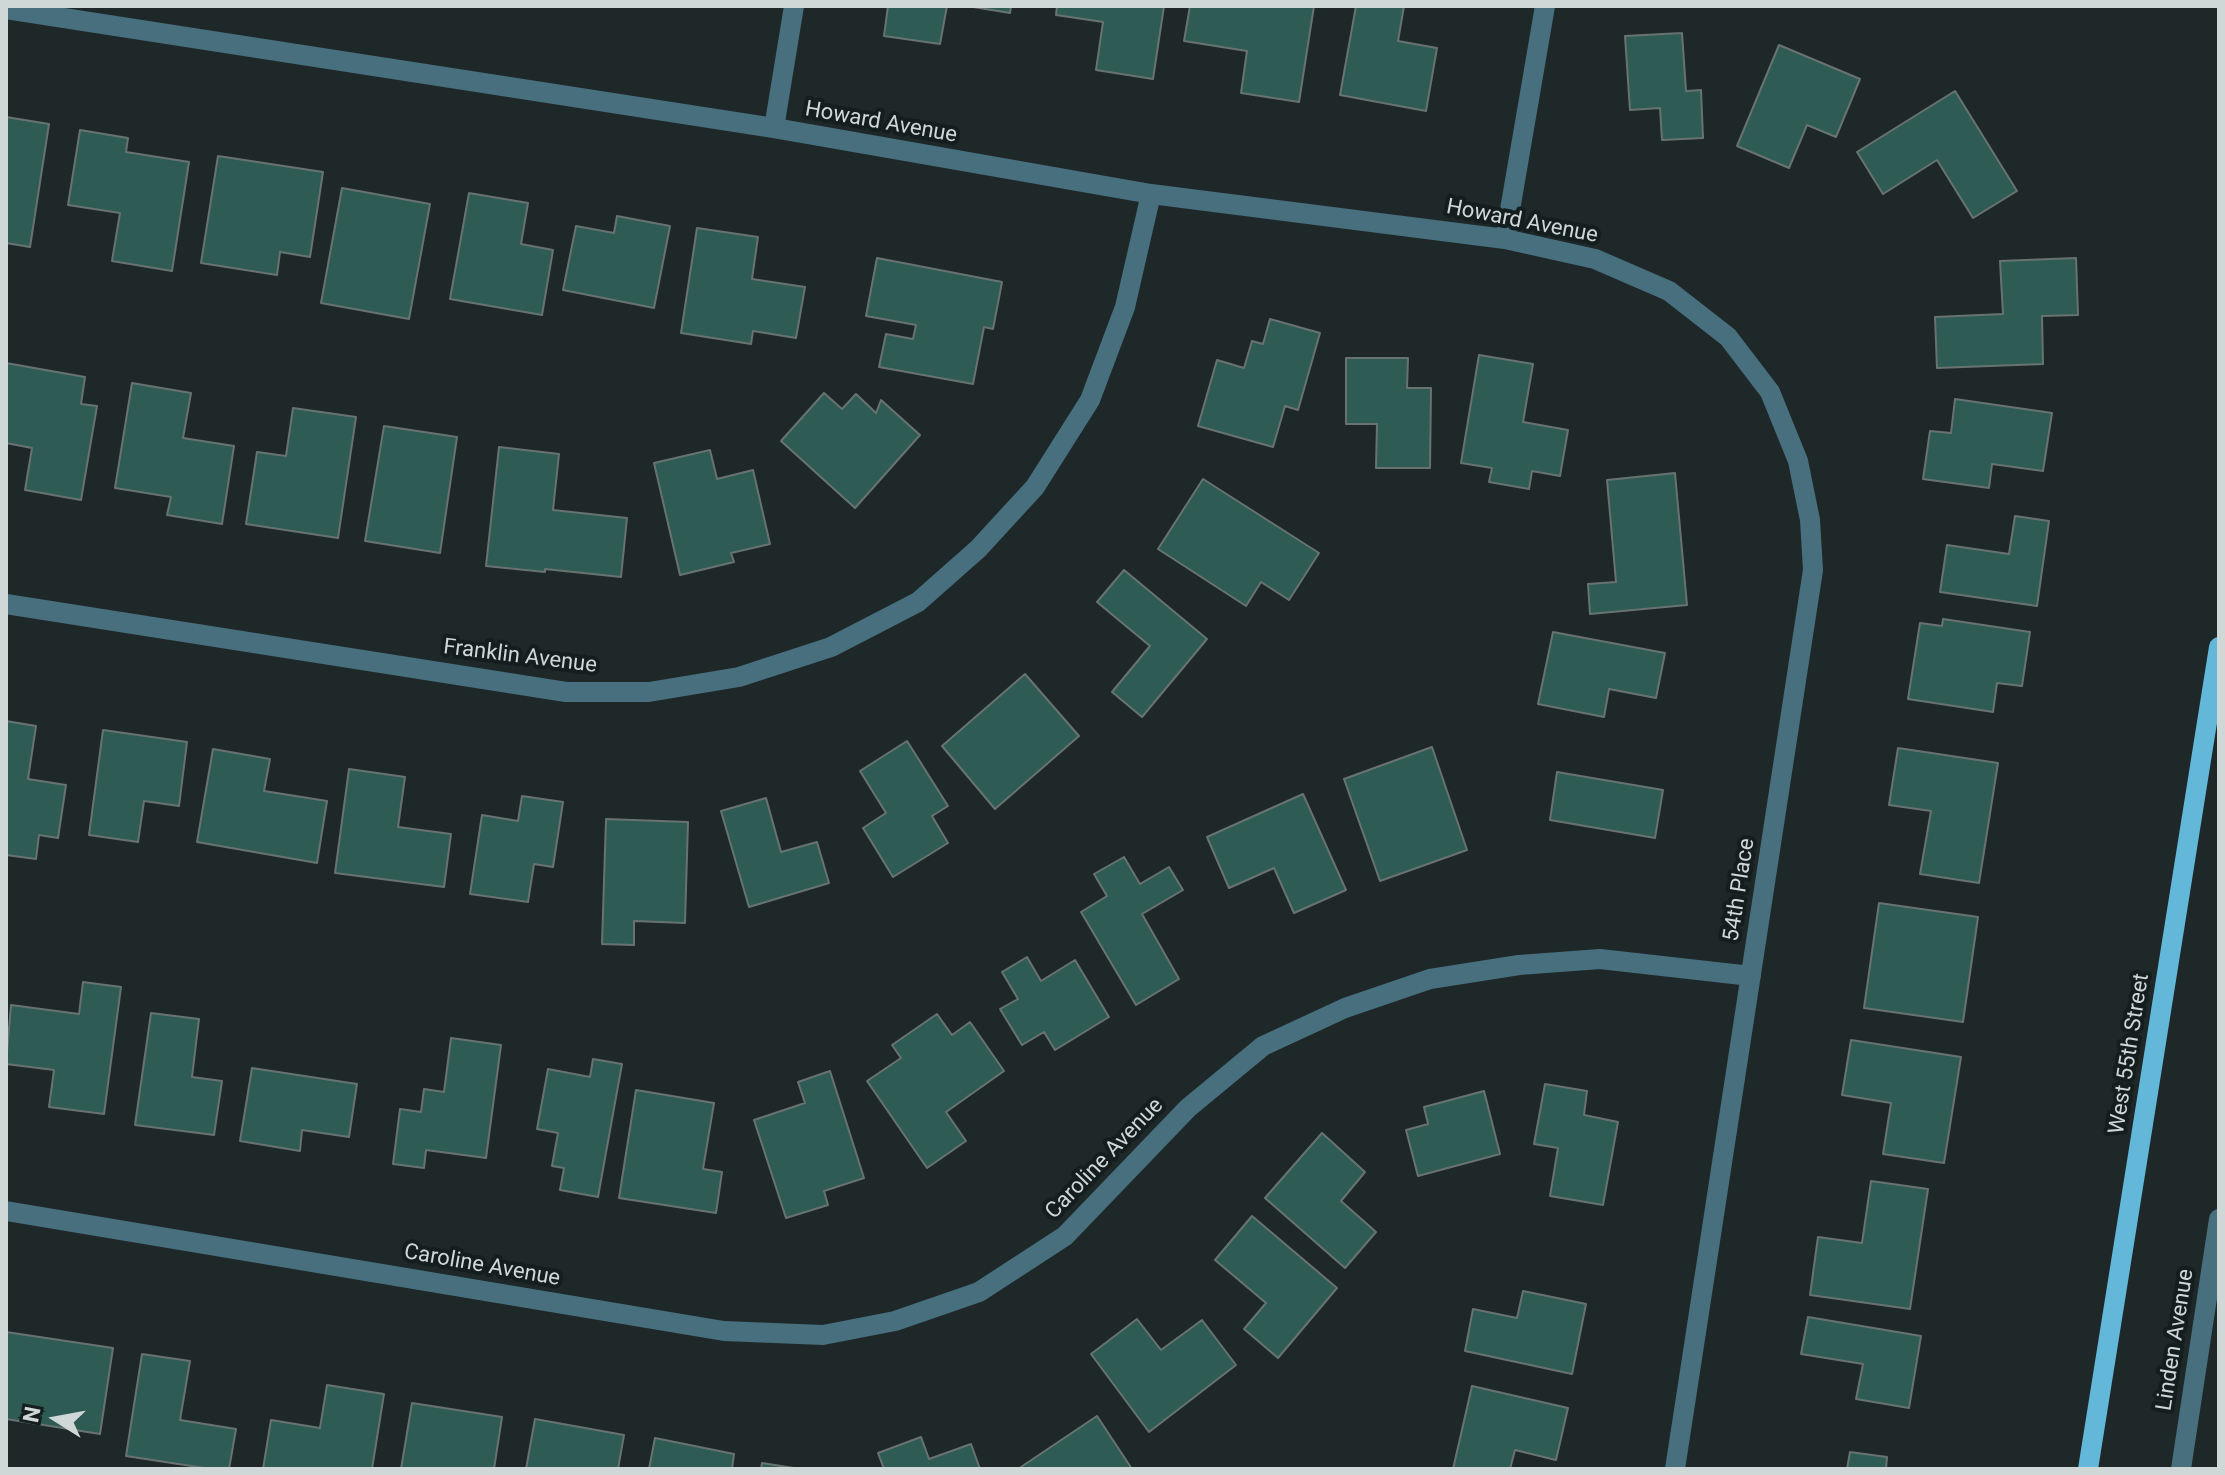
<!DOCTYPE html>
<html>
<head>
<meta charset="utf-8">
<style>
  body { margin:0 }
  #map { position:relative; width:2225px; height:1475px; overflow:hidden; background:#1e2829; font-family:Roboto,sans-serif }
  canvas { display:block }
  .frame { position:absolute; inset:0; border:8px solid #d0d7d7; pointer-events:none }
  .north { position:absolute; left:16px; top:1379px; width:80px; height:80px; -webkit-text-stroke:6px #151e1f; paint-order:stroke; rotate:281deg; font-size:22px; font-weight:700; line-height:32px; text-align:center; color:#d0d7d7 }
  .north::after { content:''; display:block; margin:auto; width:28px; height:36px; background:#d0d7d7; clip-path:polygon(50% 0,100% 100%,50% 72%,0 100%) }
</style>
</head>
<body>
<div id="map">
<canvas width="2225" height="1475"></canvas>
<div class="frame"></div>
<div class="north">N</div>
</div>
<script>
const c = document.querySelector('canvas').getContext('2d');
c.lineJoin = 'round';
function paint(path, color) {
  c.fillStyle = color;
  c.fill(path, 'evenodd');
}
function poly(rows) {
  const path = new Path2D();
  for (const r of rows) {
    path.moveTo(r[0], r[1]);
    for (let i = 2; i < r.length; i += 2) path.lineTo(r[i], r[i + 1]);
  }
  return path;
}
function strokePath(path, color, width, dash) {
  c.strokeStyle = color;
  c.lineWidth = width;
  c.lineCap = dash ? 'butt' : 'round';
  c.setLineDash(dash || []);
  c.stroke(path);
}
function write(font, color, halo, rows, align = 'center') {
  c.font = font + ' Roboto,sans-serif';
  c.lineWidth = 8;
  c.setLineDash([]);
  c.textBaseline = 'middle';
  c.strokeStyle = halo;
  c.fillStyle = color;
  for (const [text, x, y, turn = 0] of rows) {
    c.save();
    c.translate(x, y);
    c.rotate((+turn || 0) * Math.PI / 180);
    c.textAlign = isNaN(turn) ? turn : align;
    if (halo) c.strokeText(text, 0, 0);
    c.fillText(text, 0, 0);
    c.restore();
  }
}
const building = poly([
  [888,6,947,6,940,44,884,36,888,6],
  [967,6,1011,6,1010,13,967,6],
  [1057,6,1164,6,1153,79,1096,70,1103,22,1056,15,1057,6],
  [1190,6,1314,6,1299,102,1241,93,1247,51,1184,41,1190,6],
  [1356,6,1404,6,1398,41,1437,48,1426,111,1340,95,1356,6],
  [1682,33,1686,91,1701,90,1703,138,1662,140,1660,108,1630,110,1625,36,1682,33],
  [1779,45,1860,79,1836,137,1807,125,1789,168,1737,146,1779,45],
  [1955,91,2017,191,1973,218,1937,160,1883,194,1857,152,1955,91],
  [6,117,49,124,30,247,6,243,6,117],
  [80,130,128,138,126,152,189,162,172,271,112,261,120,213,68,205,80,130],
  [218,156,323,172,310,257,280,252,277,275,201,263,218,156],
  [342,188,430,204,409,319,321,303,342,188],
  [469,193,528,203,521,244,553,250,542,315,450,299,469,193],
  [617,216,670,226,654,308,563,290,576,226,614,233,617,216],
  [697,228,758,237,752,279,805,287,796,338,753,331,751,344,681,333,697,228],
  [877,258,1002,282,993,329,984,327,973,384,879,367,886,334,913,339,916,325,866,316,877,258],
  [2076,258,2078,315,2042,316,2043,364,1937,368,1935,317,2003,314,2000,261,2076,258],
  [1270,319,1320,333,1298,410,1285,406,1273,447,1198,426,1217,360,1244,368,1252,341,1263,344,1270,319],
  [1479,355,1533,364,1523,422,1568,430,1560,476,1532,471,1529,489,1489,482,1492,468,1461,463,1479,355],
  [1346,358,1408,358,1407,388,1431,388,1430,468,1376,468,1377,424,1346,424,1346,358],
  [6,363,85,377,81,404,97,406,81,500,25,490,32,448,6,443,6,363],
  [132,383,191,393,183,438,234,446,222,524,167,515,171,497,115,488,132,383],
  [824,393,842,409,856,394,876,413,881,400,920,435,855,508,781,441,824,393],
  [1955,399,2052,413,2043,471,1992,464,1989,488,1923,479,1930,431,1951,433,1955,399],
  [293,408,356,417,338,538,246,524,257,452,286,456,293,408],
  [384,426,457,437,440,553,365,541,384,426],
  [499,447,559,454,553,510,627,518,621,577,545,569,545,572,486,566,499,447],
  [710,450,717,479,753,470,770,544,731,553,734,562,680,575,654,463,710,450],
  [1675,473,1687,605,1590,614,1588,584,1616,582,1607,480,1675,473],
  [1203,479,1319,553,1289,600,1261,582,1246,606,1158,549,1203,479],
  [2015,516,2049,521,2037,606,1940,592,1947,545,2009,554,2015,516],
  [1124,570,1207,639,1142,717,1112,692,1150,646,1097,602,1124,570],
  [1943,619,2030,632,2022,686,1997,683,1993,712,1908,699,1920,623,1942,626,1943,619],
  [1553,632,1665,653,1656,698,1609,689,1604,717,1538,704,1553,632],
  [1025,674,1079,736,995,809,942,746,1025,674],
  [6,721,36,726,28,779,66,785,58,838,39,835,36,859,6,855,6,721],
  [103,730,187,742,179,806,144,801,138,842,89,835,103,730],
  [907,741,948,806,932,816,948,843,893,877,863,828,886,813,860,771,907,741],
  [1432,747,1467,850,1380,881,1344,779,1432,747],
  [1898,748,1998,763,1979,883,1920,874,1931,811,1889,805,1898,748],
  [213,749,270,759,264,791,327,801,317,863,197,842,213,749],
  [349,769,405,777,398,827,451,834,444,887,335,873,349,769],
  [1557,772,1663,790,1655,838,1550,820,1557,772],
  [1303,794,1346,890,1294,913,1274,868,1229,888,1207,837,1303,794],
  [522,796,563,802,553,867,534,864,528,902,470,894,482,815,518,821,522,796],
  [766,798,781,852,817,842,829,883,749,907,721,811,766,798],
  [606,819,688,822,685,923,634,921,634,945,602,944,606,819],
  [1124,857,1140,884,1169,867,1183,890,1142,914,1179,979,1136,1005,1081,912,1107,896,1094,874,1124,857],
  [1879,903,1978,917,1963,1022,1864,1008,1879,903],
  [1027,957,1041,981,1075,960,1109,1017,1055,1050,1044,1032,1022,1045,1000,1009,1018,999,1002,972,1027,957],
  [83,982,121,987,104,1114,49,1107,54,1070,6,1064,11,1005,79,1014,83,982],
  [151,1013,199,1019,192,1077,222,1081,214,1135,135,1125,151,1013],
  [937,1014,952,1035,970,1022,1004,1071,946,1112,966,1141,927,1168,867,1081,901,1058,892,1045,937,1014],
  [451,1038,501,1045,486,1158,426,1150,424,1168,393,1164,400,1109,421,1112,424,1089,444,1092,451,1038],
  [1851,1040,1961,1057,1944,1163,1883,1154,1891,1103,1842,1095,1851,1040],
  [593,1059,622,1064,598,1197,560,1190,564,1168,552,1166,558,1133,537,1129,548,1069,590,1077,593,1059],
  [252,1068,357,1084,349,1137,302,1130,300,1151,240,1141,252,1068],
  [830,1071,864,1178,824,1191,828,1205,786,1218,754,1120,805,1103,798,1082,830,1071],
  [1545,1084,1587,1091,1584,1115,1618,1122,1603,1205,1550,1196,1558,1148,1534,1144,1545,1084],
  [636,1090,714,1103,703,1169,722,1172,716,1213,619,1198,636,1090],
  [1484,1091,1500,1154,1418,1176,1406,1130,1428,1124,1424,1107,1484,1091],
  [1322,1133,1365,1172,1341,1201,1376,1232,1345,1268,1265,1198,1322,1133],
  [1871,1181,1928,1189,1910,1309,1810,1295,1818,1237,1862,1243,1871,1181],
  [1252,1216,1337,1288,1278,1358,1244,1329,1266,1303,1215,1260,1252,1216],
  [1523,1291,1586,1304,1572,1374,1465,1351,1473,1309,1517,1318,1523,1291],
  [1808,1317,1921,1336,1909,1408,1856,1399,1863,1364,1801,1354,1808,1317],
  [1137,1319,1161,1350,1202,1320,1236,1365,1149,1432,1091,1354,1137,1319],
  [6,1332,113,1348,100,1434,6,1419,6,1332],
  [142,1354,190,1361,180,1420,236,1429,229,1469,211,1469,126,1456,142,1354],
  [327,1385,384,1394,372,1469,263,1469,271,1420,320,1428,327,1385],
  [1472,1386,1568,1408,1556,1460,1515,1450,1510,1469,1453,1469,1472,1386],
  [412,1403,502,1417,494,1469,401,1469,412,1403],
  [1097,1416,1132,1469,1018,1469,1097,1416],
  [535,1419,624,1435,618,1469,526,1469,535,1419],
  [921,1437,929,1459,971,1444,980,1469,884,1469,878,1453,921,1437],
  [655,1438,734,1454,732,1469,649,1469,655,1438],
  [1850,1452,1887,1457,1886,1469,1847,1469,1850,1452],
  [762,1463,800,1469,761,1469,762,1463]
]);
const minor = poly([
  [6,9,774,128,1151,194,1505,239,1595,259,1669,291,1728,337,1770,392,1798,461,1810,520,1813,570,1675,1469],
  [774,128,794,6],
  [1505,239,1545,6],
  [6,604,566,692,649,692,739,677,831,647,918,602,978,549,1035,487,1090,400,1125,307,1151,194],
  [6,1211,724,1331,823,1335,895,1321,979,1292,1065,1236,1188,1108,1263,1046,1345,1008,1430,979,1519,965,1600,959,1751,976],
  [2181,1469,2219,1219]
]);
const major = poly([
  [2088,1469,2219,647]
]);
const streetNames = [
  ["Howard Avenue",881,123,10],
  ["Howard Avenue",1522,222,11],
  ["Franklin Avenue",520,657,7],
  ["54th Place",1740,890,-81],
  ["West 55th Street",2130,1054,-81],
  ["Caroline Avenue",1105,1159,-46],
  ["Caroline Avenue",482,1266,10],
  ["Linden Avenue",2176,1340,-81]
];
paint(building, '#2e5b53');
strokePath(building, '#687371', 2);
strokePath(minor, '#486f7e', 20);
strokePath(major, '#63b7d8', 20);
write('22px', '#d0d7d7', '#151e1f', streetNames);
</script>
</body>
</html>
